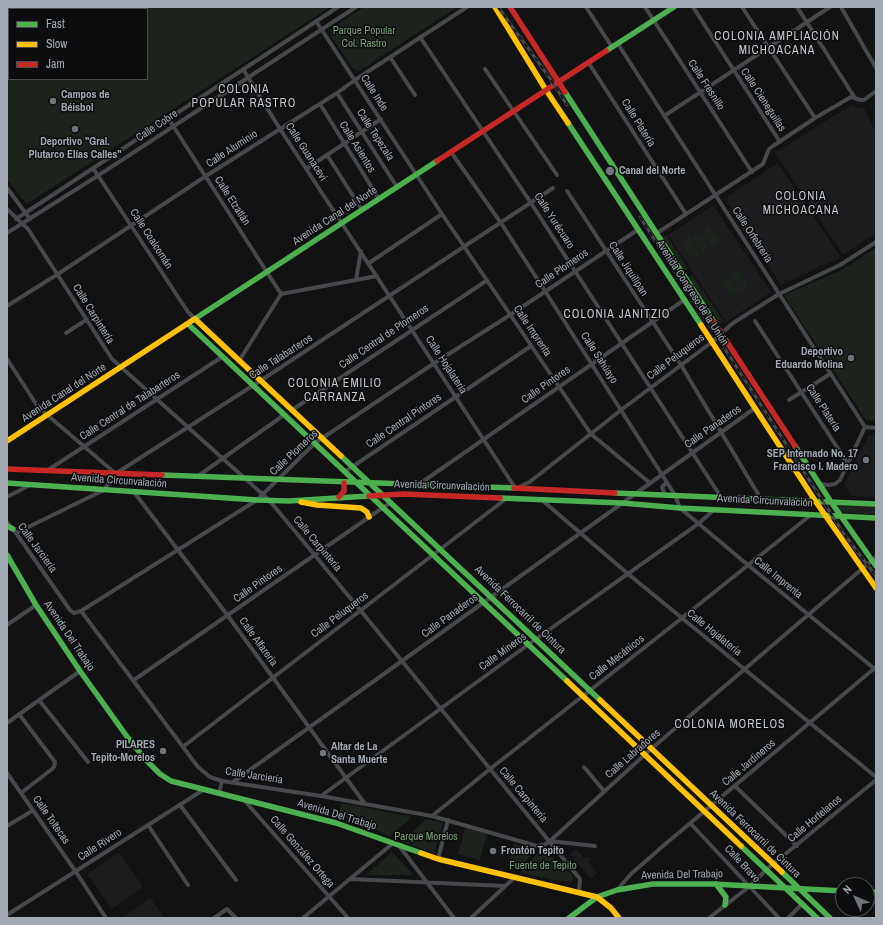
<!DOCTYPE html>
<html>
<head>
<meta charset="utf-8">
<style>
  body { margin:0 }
  #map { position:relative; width:883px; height:925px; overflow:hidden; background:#121212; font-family:"Archivo Narrow",sans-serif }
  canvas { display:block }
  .frame { position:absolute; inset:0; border:8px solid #a3aab3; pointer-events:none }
  .legend { position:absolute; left:8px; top:8px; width:140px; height:72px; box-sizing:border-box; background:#0c0d0e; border:1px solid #484c50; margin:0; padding:5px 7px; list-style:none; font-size:12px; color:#a3aab3 }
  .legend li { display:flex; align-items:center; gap:8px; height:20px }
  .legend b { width:20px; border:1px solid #484c50 }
  .north { position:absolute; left:835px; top:877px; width:40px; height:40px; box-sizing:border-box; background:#0c0d0e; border:1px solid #484c50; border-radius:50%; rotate:314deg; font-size:11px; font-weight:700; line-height:16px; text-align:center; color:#a3aab3 }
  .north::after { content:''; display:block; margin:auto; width:14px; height:18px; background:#70757b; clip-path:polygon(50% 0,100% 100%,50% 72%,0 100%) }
</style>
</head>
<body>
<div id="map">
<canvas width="883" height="925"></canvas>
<div class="frame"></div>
<ul class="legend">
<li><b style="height:5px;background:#4caf50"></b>Fast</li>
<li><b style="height:5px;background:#ffc107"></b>Slow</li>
<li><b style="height:5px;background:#c62828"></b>Jam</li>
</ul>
<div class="north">N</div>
</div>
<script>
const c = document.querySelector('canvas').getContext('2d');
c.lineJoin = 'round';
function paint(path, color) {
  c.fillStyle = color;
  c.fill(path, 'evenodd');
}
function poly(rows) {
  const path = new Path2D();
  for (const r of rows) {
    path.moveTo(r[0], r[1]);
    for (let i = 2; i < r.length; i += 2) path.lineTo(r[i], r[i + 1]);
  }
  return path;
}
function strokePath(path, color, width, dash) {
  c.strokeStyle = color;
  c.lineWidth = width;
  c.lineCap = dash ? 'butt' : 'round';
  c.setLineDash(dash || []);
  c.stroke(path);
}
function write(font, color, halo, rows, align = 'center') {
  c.font = font + ' "Archivo Narrow",sans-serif';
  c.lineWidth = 3;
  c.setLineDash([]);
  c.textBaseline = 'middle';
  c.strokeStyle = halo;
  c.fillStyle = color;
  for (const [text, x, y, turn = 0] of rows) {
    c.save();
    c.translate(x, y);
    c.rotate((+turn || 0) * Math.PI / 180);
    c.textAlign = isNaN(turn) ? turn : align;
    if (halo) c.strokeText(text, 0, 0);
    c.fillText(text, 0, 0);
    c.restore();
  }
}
const built = poly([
  [851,105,857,108,864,108,876,133,876,233,843,255,775,153],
  [778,163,841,257,781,285,725,198],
  [713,205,771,292,726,322,668,235],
  [869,435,876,436,876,497,852,496,844,484],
  [576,849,585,859,588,856,591,859,588,862,597,873,591,879,570,854],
  [119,852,143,887,112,909,87,874],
  [150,898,165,918,122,918]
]);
const green = poly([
  [79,7,330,7,27,204,7,179,7,46,9,45,9,79,147,79,147,9,75,9],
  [364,7,457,7,359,71,354,70,331,36,331,29],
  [708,226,719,242,711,247,701,231],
  [699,232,710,248,702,253,692,237],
  [666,235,688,268,685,271,663,238],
  [690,238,701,254,693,259,683,243],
  [876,248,876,421,866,420,784,295,840,271],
  [738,270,748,286,741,291,730,275],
  [692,275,724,321,720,324,688,277],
  [728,276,739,292,731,297,721,281],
  [837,506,876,506,876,515,841,512],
  [341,803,412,817,390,836,339,815],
  [426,819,443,823,434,853,401,842],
  [465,828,487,834,480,860,458,854],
  [514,844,536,850,520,867,509,864],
  [392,852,414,875,366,875],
  [538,853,552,857,557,861,571,874,573,878,573,881,570,883,520,873]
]);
const street = poly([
  [33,7,34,9],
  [586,7,612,47],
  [645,7,752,172],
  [693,7,780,142],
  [742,7,815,118],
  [797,7,855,98],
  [841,7,876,68],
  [316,21,442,214,591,434,650,483],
  [420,37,531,203,721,497],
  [618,44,865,427],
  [390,57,415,95],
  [588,62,686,214],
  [243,69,280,129,516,489,531,481,621,410,712,342,733,323,779,294,840,265,876,242],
  [485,69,557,175],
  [337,93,397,187],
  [320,104,379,199],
  [664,116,830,7],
  [168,118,281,294],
  [451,152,501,223,545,291,675,495,680,508,748,565,876,670],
  [327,155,362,210],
  [93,168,188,312,195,319],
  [306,169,381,119],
  [7,188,30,219],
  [567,191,681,365,761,499],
  [7,209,28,229,112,359,269,500,361,611,580,879,579,892],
  [16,219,338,7],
  [7,233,99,175,356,7],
  [657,233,763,164,769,149,773,146,815,118,851,97,861,100,864,100,876,91],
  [369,263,442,214],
  [356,280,361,251],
  [7,306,58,274,206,176,337,93,355,80,467,7],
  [755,321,848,464],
  [66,333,86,320],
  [7,359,38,407,115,473],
  [239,361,281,294,377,276],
  [789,400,830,374],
  [292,410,486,281],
  [865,427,876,428],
  [48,470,222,357],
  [346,471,531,346],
  [198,476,284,415],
  [819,484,829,485,835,484,840,480,865,427],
  [418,485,684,300],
  [134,492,228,616,365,804],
  [665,495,662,487,666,483],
  [7,497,30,485],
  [543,501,627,573,876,777],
  [7,522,16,533,70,610,74,613,81,611,257,500,315,443,433,364,510,315,639,229],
  [16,533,104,490,115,474,260,381,553,188],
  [81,611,198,767,210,777,222,781,321,796,432,816,537,846,544,845,550,841,595,846],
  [7,625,36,605],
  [134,680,391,502],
  [39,700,88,762],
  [19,714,55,762,54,767,52,769,21,793],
  [7,723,80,671],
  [184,746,507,498],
  [584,767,604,791],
  [7,773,76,872,106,918],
  [233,782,755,408],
  [736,787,797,846],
  [219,793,222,781],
  [321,796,529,644,698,524,715,509],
  [244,800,348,918],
  [180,805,236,880],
  [432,816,490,769,682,618,812,514],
  [691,824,779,918],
  [148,825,188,885],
  [7,826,32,811],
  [550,841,651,749,876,557],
  [400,847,454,918],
  [438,859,448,820],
  [350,879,505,886],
  [617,890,631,874,663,846,876,667],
  [867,907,876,900],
  [7,915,203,790],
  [214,918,227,909,236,918],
  [303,918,392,844],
  [471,918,515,877],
  [709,918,750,886,767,869,876,780],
  [788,918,802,904],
  [853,918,865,909]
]);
const fast = poly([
  [46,9,50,7],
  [60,9,64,7],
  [7,30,9,29],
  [7,38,9,37],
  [606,51,674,7],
  [565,92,714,322],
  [568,123,701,325],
  [193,320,437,161],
  [188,324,567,681],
  [795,446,831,502,876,566],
  [341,456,600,700],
  [162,475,514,488],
  [7,483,257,500,289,501,369,496],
  [615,493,876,504],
  [500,498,622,503,680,508,876,518],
  [7,526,13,529],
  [7,555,36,605,80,671,128,738,146,760,160,774,171,781,336,823,421,853],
  [741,846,817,918],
  [782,872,830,918],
  [716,884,726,897,725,905],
  [867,892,876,892],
  [569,918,597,897,617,890,653,884,713,884,843,891]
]);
const slow = poly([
  [495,7,546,90,568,123],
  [195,319,341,456],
  [701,325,816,502,876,588],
  [7,441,193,320],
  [301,502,317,505,361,508,367,512,369,517],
  [567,681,741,846],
  [600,700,782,872],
  [421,853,438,859,597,897,611,908,619,918]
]);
const jam = poly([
  [510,7,565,92],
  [437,161,606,51],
  [714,322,795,446],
  [7,469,162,475],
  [514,488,615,493],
  [369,496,403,494,500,498],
  [339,497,344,491,344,483]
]);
const rail = poly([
  [498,7,549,77,567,105],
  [640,217,844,534,876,576]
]);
const markers = [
  [53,101,4,"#70757b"],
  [75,129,4,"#70757b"],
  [610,171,5,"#70757b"],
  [851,358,4,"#70757b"],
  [866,460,4,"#70757b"],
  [163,751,4,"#70757b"],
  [323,753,4,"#70757b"],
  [493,851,4,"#70757b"]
];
const parkNames = [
  ["Parque Popular",364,31],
  ["Col. Rastro",364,44],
  ["Parque Morelos",426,837],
  ["Fuente de Tepito",543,866]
];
const streetNames = [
  ["Calle Fresnillo",706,85,57],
  ["Calle Inde",374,93,57],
  ["Calle Cieneguillas",763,100,57],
  ["Calle Platería",638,123,58],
  ["Calle Cobre",157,126,-34],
  ["Calle Tepezala",375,135,57],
  ["Calle Asientos",357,147,58],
  ["Calle Aluminio",232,149,-33],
  ["Calle Guanacevi",306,152,57],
  ["Calle Etzatlán",232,201,57],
  ["Avenida Canal del Norte",335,216,-33],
  ["Calle Yurécuaro",554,221,57],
  ["Calle Orfebrería",752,235,57],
  ["Calle Coalcomán",151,239,57],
  ["Calle Plomeros",562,269,-34],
  ["Calle Jiquilipan",628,269,57],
  ["Avenida Congreso de la Unión",692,293,57],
  ["Calle Carpintería",93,314,58],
  ["Calle Imprenta",532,331,56],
  ["Calle Central de Plomeros",384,337,-34],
  ["Calle Talabarteros",281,357,-33],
  ["Calle Peluqueros",676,357,-37],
  ["Calle Sahúayo",599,358,57],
  ["Calle Hojalatería",446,365,57],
  ["Calle Pintores",546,385,-35],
  ["Avenida Canal del Norte",64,393,-33],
  ["Calle Central de Talabarteros",130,406,-33],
  ["Calle Platería",823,408,57],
  ["Calle Central Pintores",404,421,-34],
  ["Calle Panaderos",713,427,-35],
  ["Calle Plomeros",294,453,-43],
  ["Avenida Circunvalación",119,481,4],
  ["Avenida Circunvalación",442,486,2],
  ["Avenida Circunvalación",765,501,3],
  ["Calle Carpintería",317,544,50],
  ["Calle Jarciería",37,548,54],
  ["Calle Imprenta",778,578,39],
  ["Calle Pintores",258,584,-35],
  ["Avenida Ferrocarril de Cintura",520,610,44],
  ["Calle Peluqueros",340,615,-37],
  ["Calle Panaderos",450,616,-36],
  ["Calle Hojalatería",714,633,39],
  ["Avenida Del Trabajo",69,636,56],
  ["Calle Alfareria",258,642,54],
  ["Calle Mineros",503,652,-36],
  ["Calle Mecánicos",617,658,-38],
  ["Calle Labradores",633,754,-41],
  ["Calle Jardineros",749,763,-40],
  ["Calle Jarciería",254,776,9],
  ["Calle Carpintería",523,795,50],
  ["Avenida Del Trabajo",337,815,17],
  ["Calle Hortelanos",815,819,-40],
  ["Calle Toltecas",51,820,55],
  ["Avenida Ferrocarril de Cintura",755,834,44],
  ["Calle Rivero",100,845,-33],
  ["Calle González Ortega",302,852,49],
  ["Calle Bravo",742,864,47],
  ["Avenida Del Trabajo",682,875,-1]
];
const poiNames = [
  ["Campos de",61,95],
  ["Béisbol",61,108],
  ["Deportivo \"Gral.",75,142,"center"],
  ["Plutarco Elías Calles\"",75,155,"center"],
  ["Canal del Norte",619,171],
  ["Deportivo",843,352,"right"],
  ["Eduardo Molina",843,365,"right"],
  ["SEP Internado No. 17",858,454,"right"],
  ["Francisco I. Madero",858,467,"right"],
  ["PILARES",155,745,"right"],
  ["Tepito-Morelos",155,758,"right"],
  ["Altar de La",331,747],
  ["Santa Muerte",331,760],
  ["Frontón Tepito",501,851]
];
const neighbourhoodNames = [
  ["COLONIA AMPLIACIÓN",777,37],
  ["MICHOACANA",777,51],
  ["COLONIA",244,90],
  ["POPULAR RASTRO",244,104],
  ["COLONIA",801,197],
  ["MICHOACANA",801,211],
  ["COLONIA JANITZIO",617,315],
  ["COLONIA EMILIO",335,384],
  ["CARRANZA",335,398],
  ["COLONIA MORELOS",730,725]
];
paint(built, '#1c1c1e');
paint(green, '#1c221c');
strokePath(street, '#47484b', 4);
strokePath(fast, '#4caf50', 5.5);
strokePath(slow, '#ffc107', 5.5);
strokePath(jam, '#c62828', 5.5);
strokePath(rail, '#47494b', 3);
strokePath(rail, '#0c0d0e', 1.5, [4.5]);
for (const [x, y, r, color] of markers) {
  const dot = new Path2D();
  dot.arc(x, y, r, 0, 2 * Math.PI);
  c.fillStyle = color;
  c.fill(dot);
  strokePath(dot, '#0c0d0e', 1.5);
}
write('11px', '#7c9d7b', '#0c0d0e', parkNames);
write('11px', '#a3aab3', '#0c0d0e', streetNames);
write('bold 11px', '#a3aab3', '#0c0d0e', poiNames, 'left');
c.letterSpacing = '1px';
write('12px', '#c4c8cf', '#0c0d0e', neighbourhoodNames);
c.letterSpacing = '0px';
</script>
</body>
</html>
